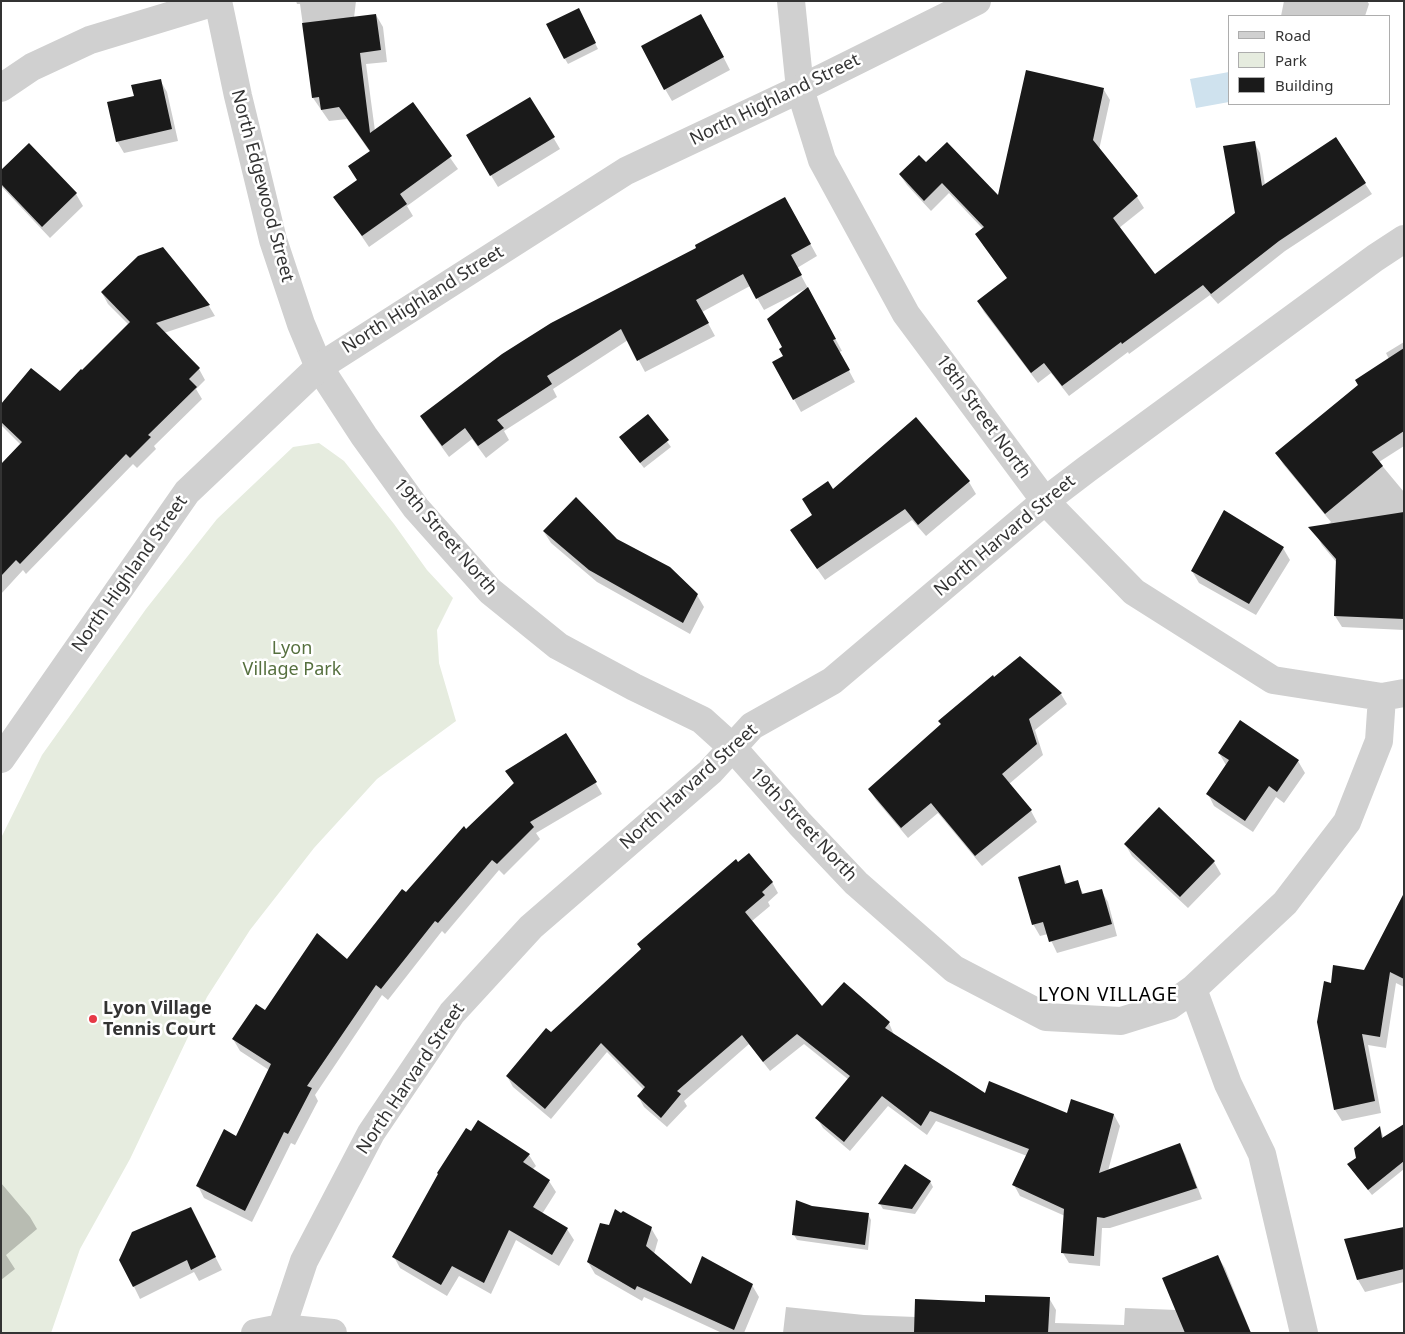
<!DOCTYPE html>
<html>
<head>
<meta charset="utf-8">
<style>
  body { margin:0 }
  #map { position:relative; width:1405px; height:1334px; overflow:hidden; background:#fff; font-family:"Noto Sans",sans-serif }
  canvas { display:block }
  .frame { position:absolute; inset:0; border:2px solid #333; pointer-events:none }
  .legend { position:absolute; left:1228px; top:15px; width:162px; height:90px; box-sizing:border-box; background:#fff; border:1px solid #adadad; margin:0; padding:6px 9px; list-style:none; font-size:15px; color:#333 }
  .legend li { display:flex; align-items:center; gap:10px; height:25px }
  .legend b { width:25px; border:1px solid #adadad }
</style>
</head>
<body>
<div id="map">
<canvas width="1405" height="1334"></canvas>
<div class="frame"></div>
<ul class="legend">
<li><b style="height:6px;background:#d0d0d0"></b>Road</li>
<li><b style="height:14px;background:#e6ecdf"></b>Park</li>
<li><b style="height:14px;background:#1a1a1a"></b>Building</li>
</ul>
</div>
<script>
const c = document.querySelector('canvas').getContext('2d');
c.lineJoin = 'round';
function paint(path, color) {
  c.fillStyle = color;
  c.fill(path, 'evenodd');
}
function poly(rows) {
  const path = new Path2D();
  for (const r of rows) {
    path.moveTo(r[0], r[1]);
    for (let i = 2; i < r.length; i += 2) path.lineTo(r[i], r[i + 1]);
  }
  return path;
}
function strokePath(path, color, width, dash) {
  c.strokeStyle = color;
  c.lineWidth = width;
  c.lineCap = dash ? 'butt' : 'round';
  c.setLineDash(dash || []);
  c.stroke(path);
}
function write(font, color, halo, rows, align = 'center') {
  c.font = font + ' "Noto Sans",sans-serif';
  c.lineWidth = 5;
  c.setLineDash([]);
  c.textBaseline = 'middle';
  c.strokeStyle = halo;
  c.fillStyle = color;
  for (const [text, x, y, turn = 0] of rows) {
    c.save();
    c.translate(x, y);
    c.rotate((+turn || 0) * Math.PI / 180);
    c.textAlign = isNaN(turn) ? turn : align;
    if (halo) c.strokeText(text, 0, 0);
    c.fillText(text, 0, 0);
    c.restore();
  }
}
const green = poly([
  [319,443,344,461,394,524,427,570,453,598,437,630,439,663,456,721,377,779,314,848,250,930,207,997,130,1159,80,1249,51,1333,1,1333,1,838,42,755,146,609,217,519,293,447]
]);
const water = poly([
  [1229,72,1229,102,1196,108,1190,79]
]);
const shadow = poly([
  [296,1,356,1,354,18,376,15,383,27,387,62,366,64,375,131,412,104,458,169,407,206,413,216,369,247,335,197,358,181,370,152,347,119,329,121,313,98,300,4,297,4],
  [1284,1,1367,1,1369,4,1365,16,1281,16],
  [581,15,598,49,568,64,565,59],
  [708,27,730,70,672,101,665,89],
  [160,80,167,92,178,141,124,153,117,141,135,97],
  [1104,90,1110,100,1099,150,1137,197,1144,208,1119,228,1155,276,1236,214,1254,142,1260,153,1265,185,1335,139,1372,194,1285,251,1218,304,1210,295,1129,354,1128,352,1069,396,1051,373,1038,383,984,312,978,301,1008,279,983,245,983,229,949,193,931,211,907,185,900,175,926,164,999,198],
  [530,98,560,149,498,187,467,136],
  [29,144,76,194,83,206,50,238,1,186,1,171],
  [785,198,817,256,797,268,842,351,839,352,855,382,801,412,774,363,785,357,784,347,807,288,764,310,750,286,702,312,715,336,645,372,628,340,553,389,557,397,504,431,509,440,486,458,472,439,449,457,428,428,421,416,698,248],
  [163,249,209,306,215,316,164,333,199,369,205,380,196,389,202,399,154,446,156,449,137,468,133,464,26,574,23,570,1,594,1,467,21,445,1,425,1,406,60,392,82,372,129,325,108,304,102,293],
  [1404,342,1404,446,1379,462,1404,492,1404,630,1342,627,1335,616,1337,563,1322,545,1316,534,1331,522,1283,464,1277,453,1389,359,1386,353],
  [648,416,671,447,644,468,624,443],
  [916,419,969,482,976,494,926,536,912,520,825,580,798,542,813,516,832,491],
  [1224,512,1283,548,1290,560,1256,615,1199,583,1192,571],
  [544,532,616,540,697,595,704,607,690,634,597,582,551,543],
  [994,679,1061,694,1067,704,1035,730,1043,755,1009,784,1031,811,1037,822,982,866,938,813,908,838,876,800,869,789],
  [1219,753,1298,761,1305,773,1284,803,1276,797,1253,832,1214,806,1208,794,1226,765],
  [507,772,595,782,602,794,536,833,540,839,504,875,499,870,445,934,442,931,388,1000,382,995,315,1095,318,1101,295,1145,291,1143,252,1222,204,1198,198,1186,237,1137,269,1070,240,1051,233,1039,265,1012,347,961,406,894,466,831,514,784],
  [1125,844,1214,862,1221,874,1188,908,1132,856],
  [1059,867,1067,884,1077,882,1084,895,1101,890,1108,902,1117,936,1057,953,1048,934,1040,936,1033,924],
  [772,882,778,893,768,902,770,906,752,921,822,1008,889,1023,894,1035,986,1095,1068,1115,1114,1115,1120,1126,1108,1171,1179,1144,1185,1154,1202,1199,1110,1228,1102,1228,1100,1266,1069,1263,1063,1253,1065,1216,1020,1196,1014,1185,1027,1156,936,1121,927,1135,888,1106,850,1151,823,1128,817,1118,849,1080,804,1044,770,1071,749,1044,684,1101,687,1106,667,1127,644,1107,638,1096,644,1090,607,1052,551,1119,513,1087,507,1076,551,1033],
  [1404,913,1404,987,1396,983,1386,1048,1368,1045,1381,1113,1342,1121,1335,1110,1332,984,1364,971],
  [1380,1128,1384,1139,1404,1144,1404,1169,1372,1195,1352,1170,1357,1158],
  [529,1155,536,1166,532,1170,549,1181,556,1192,542,1214,567,1229,574,1240,559,1266,516,1240,491,1294,459,1276,447,1296,400,1268,394,1257],
  [930,1181,933,1187,915,1214,883,1209,880,1204],
  [1,1183,30,1217,37,1229,6,1255,15,1269,1,1280],
  [868,1214,871,1220,868,1250,797,1240,794,1235],
  [197,1221,222,1270,199,1281,194,1272,140,1299,121,1260],
  [651,1228,658,1240,654,1254,692,1286,752,1285,759,1297,744,1333,722,1333,644,1297,642,1301,595,1274,588,1262],
  [1404,1228,1404,1282,1365,1292,1358,1280],
  [1218,1257,1225,1268,1251,1333,783,1333,786,1307,864,1315,916,1317,986,1303,1049,1298,1056,1310,1055,1323,1124,1325,1125,1308,1177,1310]
]);
const building = poly([
  [579,8,596,43,564,59,546,24],
  [376,14,381,50,360,53,370,133,413,102,452,156,400,194,407,204,362,236,333,197,357,180,348,166,370,151,339,107,321,110,319,97,312,98,302,23],
  [701,14,724,57,664,90,641,46],
  [1026,70,1104,88,1093,140,1138,196,1113,218,1155,274,1235,213,1223,146,1255,141,1262,186,1336,137,1366,183,1279,241,1211,294,1203,285,1122,344,1121,342,1062,386,1044,363,1031,373,977,301,1007,278,975,234,984,227,942,183,924,201,899,174,919,155,926,162,947,142,998,195],
  [161,79,172,129,116,142,107,102,134,96,131,85],
  [530,97,555,137,490,176,466,135],
  [29,143,77,193,42,227,1,184,1,170],
  [785,197,811,244,791,255,802,275,756,299,743,274,696,300,709,323,637,361,621,329,547,376,552,384,497,420,504,428,478,446,465,428,442,446,420,416,502,354,551,323,696,248,695,245],
  [163,247,210,305,156,323,200,368,189,379,197,387,148,435,151,437,130,458,126,454,20,564,16,560,1,576,1,464,22,442,1,422,1,404,31,368,60,391,81,369,82,370,130,322,101,292,138,256],
  [808,287,836,339,833,340,850,370,793,400,772,362,783,356,779,349,782,347,767,319],
  [1404,348,1404,431,1372,452,1383,466,1325,514,1275,453,1358,385,1355,380],
  [648,414,669,440,640,463,619,437],
  [916,417,970,481,918,525,905,509,817,569,790,530,812,515,802,499,828,481,833,489],
  [576,497,617,539,670,567,698,594,683,623,589,570,543,531],
  [1224,510,1284,547,1249,604,1191,571],
  [1404,512,1404,619,1334,616,1336,559,1308,527],
  [1020,656,1062,693,1029,719,1037,744,1002,774,1032,810,975,856,931,803,901,828,868,789,941,724,938,721,993,675,994,677],
  [1240,720,1299,760,1277,792,1269,786,1245,821,1206,794,1229,760,1218,753],
  [566,733,597,782,530,822,534,827,497,864,492,860,438,923,435,921,381,989,376,985,307,1086,312,1088,288,1134,284,1132,245,1211,196,1186,224,1129,236,1136,271,1064,232,1039,256,1004,265,1010,317,933,347,959,402,889,406,892,464,826,466,829,514,783,505,771],
  [1159,807,1215,861,1180,897,1124,844],
  [749,853,773,882,762,892,765,895,745,912,822,1006,844,982,890,1022,885,1028,985,1093,989,1081,1067,1113,1071,1099,1114,1114,1099,1173,1180,1143,1197,1188,1104,1218,1097,1217,1094,1256,1061,1253,1064,1209,1012,1185,1029,1149,930,1111,921,1126,882,1096,844,1142,815,1118,850,1076,797,1034,763,1062,742,1035,677,1091,681,1094,661,1118,637,1096,645,1087,601,1043,545,1109,506,1076,546,1028,551,1032,641,949,637,944,736,859,738,862],
  [1060,865,1065,884,1078,880,1082,894,1102,889,1112,924,1049,942,1043,922,1032,925,1018,877],
  [1404,893,1404,979,1390,972,1380,1037,1362,1034,1375,1101,1334,1110,1317,1022,1324,981,1331,983,1333,965,1364,970],
  [478,1120,530,1154,523,1162,550,1180,533,1207,568,1228,552,1255,509,1230,484,1283,452,1266,441,1285,392,1257,438,1174,437,1173,466,1128,471,1131],
  [1404,1124,1404,1161,1368,1190,1347,1164,1356,1158,1354,1148,1380,1126,1382,1138],
  [905,1164,931,1181,912,1209,878,1204],
  [796,1200,812,1206,869,1213,865,1245,792,1235],
  [191,1207,216,1257,191,1270,187,1260,133,1287,119,1260,132,1232],
  [615,1209,621,1213,623,1211,652,1227,646,1246,691,1284,702,1256,753,1284,734,1330,637,1286,635,1290,587,1262,600,1223,609,1225],
  [1404,1227,1404,1269,1357,1280,1344,1239],
  [1218,1255,1251,1333,1185,1333,1162,1278],
  [985,1295,1050,1297,1048,1333,914,1333,915,1299,985,1302]
]);
const minor = poly([
  [791,1,800,89,822,160,906,314,1045,501,1134,592,1273,680,1382,697,1404,693],
  [1,88,32,67,90,40,218,1,238,96,273,240,301,324,319,367,364,436,416,508,490,591,558,646,634,687,702,720,733,748,800,824,856,883,954,969,1046,1017,1121,1021,1169,1006,1193,989],
  [255,1333,281,1328,333,1333],
  [280,1333,304,1261,371,1133,452,1013,531,927,710,772,752,726,832,681,1045,501,1087,469,1375,258,1404,239],
  [1304,1333,1262,1154,1228,1084,1193,989,1285,903,1347,822,1379,741,1382,697]
]);
const tertiary = poly([
  [1,759,187,492,319,367,626,171,800,89,977,1]
]);
const markers = [
  [93,1019,5,"#e63946"]
];
const streetNames = [
  ["North Highland Street",775,100,-26],
  ["North Edgewood Street",262,186,75],
  ["North Highland Street",423,300,-32],
  ["18th Street North",983,417,54],
  ["North Harvard Street",1005,536,-40],
  ["19th Street North",445,537,49],
  ["North Highland Street",130,574,-55],
  ["North Harvard Street",689,787,-42],
  ["19th Street North",803,825,47],
  ["North Harvard Street",411,1079,-56]
];
const parkNames = [
  ["Lyon",292,649],
  ["Village Park",292,670]
];
const poiNames = [
  ["Lyon Village",103,1009],
  ["Tennis Court",103,1030]
];
const neighbourhoodNames = [
  ["LYON VILLAGE",1108,996]
];
paint(green, '#e6ecdf');
paint(water, '#cfe2ee');
paint(shadow, '#0003');
paint(building, '#1a1a1a');
strokePath(minor, '#d0d0d0', 28);
strokePath(tertiary, '#d0d0d0', 28);
for (const [x, y, r, color] of markers) {
  const dot = new Path2D();
  dot.arc(x, y, r, 0, 2 * Math.PI);
  c.fillStyle = color;
  c.fill(dot);
  strokePath(dot, '#fff', 2);
}
write('18px', '#333', '#fff', streetNames);
write('18px', '#56703f', '#fff', parkNames);
write('bold 18px', '#333', '#fff', poiNames, 'left');
c.letterSpacing = '1px';
write('19px', '#000', '#fff', neighbourhoodNames);
c.letterSpacing = '0px';
</script>
</body>
</html>
